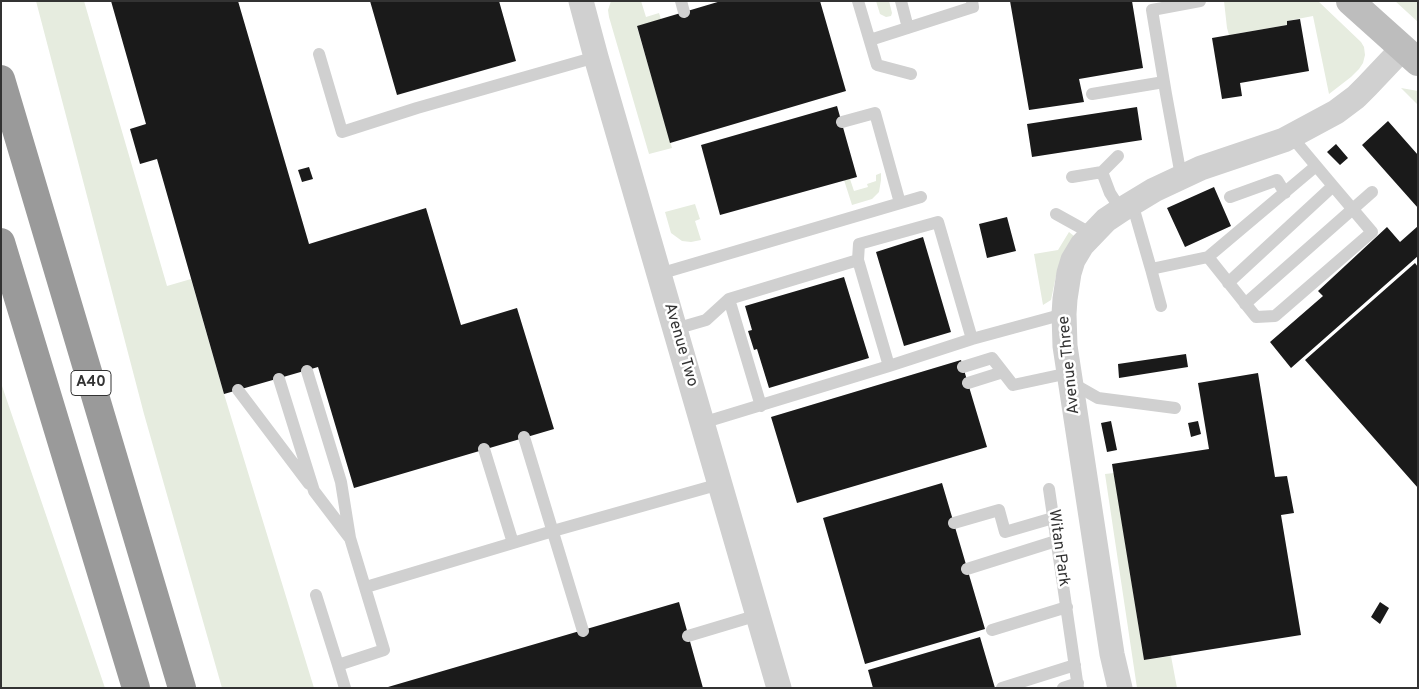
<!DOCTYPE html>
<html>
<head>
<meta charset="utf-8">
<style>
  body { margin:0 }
  #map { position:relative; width:1419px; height:689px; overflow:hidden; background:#fff; font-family:Overpass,sans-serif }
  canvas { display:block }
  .frame { position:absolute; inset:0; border:2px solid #333; pointer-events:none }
</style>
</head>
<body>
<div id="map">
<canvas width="1419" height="689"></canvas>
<div class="frame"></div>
</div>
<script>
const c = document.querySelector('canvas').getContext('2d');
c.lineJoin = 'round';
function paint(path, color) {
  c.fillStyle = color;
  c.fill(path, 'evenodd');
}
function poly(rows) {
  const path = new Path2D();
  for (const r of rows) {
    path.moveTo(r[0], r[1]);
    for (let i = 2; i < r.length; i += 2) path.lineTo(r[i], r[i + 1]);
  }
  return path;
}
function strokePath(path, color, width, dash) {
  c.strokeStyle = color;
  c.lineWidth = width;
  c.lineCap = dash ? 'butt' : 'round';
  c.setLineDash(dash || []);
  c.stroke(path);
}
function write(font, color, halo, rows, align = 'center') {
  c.font = font + ' Overpass,sans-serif';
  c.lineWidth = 5;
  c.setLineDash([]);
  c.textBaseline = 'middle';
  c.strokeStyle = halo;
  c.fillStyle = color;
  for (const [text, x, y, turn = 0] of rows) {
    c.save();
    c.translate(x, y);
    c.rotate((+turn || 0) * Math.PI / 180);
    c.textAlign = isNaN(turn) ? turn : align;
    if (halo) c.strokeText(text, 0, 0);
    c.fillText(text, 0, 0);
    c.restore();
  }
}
const green = poly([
  [36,1,84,1,167,286,191,279,224,394,314,688,222,688,144,414],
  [611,1,641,1,646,17,659,13,661,19,637,27,672,148,649,154,609,17,608,10],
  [876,1,889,1,892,13,891,16,886,17,880,14],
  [1224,1,1318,1,1361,42,1364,47,1365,55,1363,63,1359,69,1351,77,1329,94,1313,16,1287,21,1287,25,1229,35,1227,28],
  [1395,1,1418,1,1418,22],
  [1401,88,1418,91,1418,105],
  [881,173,881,180,879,192,872,199,852,205,844,180,850,179,854,191,868,187,867,184,876,181,876,175],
  [695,204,700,219,695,221,701,240,691,242,682,241,671,233,665,212],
  [1069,232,1074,236,1056,276,1051,300,1043,305,1034,254,1058,250],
  [1,383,105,688,1,688],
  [1114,473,1144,660,1171,656,1177,688,1137,688,1105,474]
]);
const building = poly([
  [111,1,238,1,309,244,426,208,461,325,517,308,554,429,354,488,318,367,224,394,157,159,140,164,130,129,146,124],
  [370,1,499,1,516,61,397,95],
  [721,1,820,1,846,91,670,143,637,26],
  [1010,1,1132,1,1143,68,1079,79,1084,102,1029,110],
  [1300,19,1309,71,1240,83,1242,96,1222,99,1212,38,1287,25,1287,21],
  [837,106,857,177,720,215,701,145],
  [1137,107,1142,140,1032,157,1027,124],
  [1388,121,1418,155,1418,208,1362,145],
  [1336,144,1348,158,1340,165,1327,152],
  [309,167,313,179,302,182,298,170],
  [1214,187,1231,226,1185,247,1167,208],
  [1007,217,1016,251,987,258,979,224],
  [1418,226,1418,256,1291,368,1270,342,1323,296,1318,291,1387,227,1400,242],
  [923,237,951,332,904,346,876,252],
  [1415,263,1418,267,1418,488,1305,360],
  [844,277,869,358,769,388,757,349,754,350,748,331,752,330,745,306],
  [1186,354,1188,367,1119,378,1118,364],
  [961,360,987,447,797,503,771,417],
  [1258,373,1275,477,1287,476,1294,513,1281,515,1301,635,1144,660,1112,464,1209,449,1198,383],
  [1111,421,1117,450,1107,452,1101,423],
  [1198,421,1201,434,1191,437,1188,423],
  [942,483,985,629,865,664,823,518],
  [679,602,703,688,388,688,388,687],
  [1380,602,1389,608,1380,624,1371,617],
  [980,637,995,688,873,688,868,670]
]);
const lane = poly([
  [681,1,684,12],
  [858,1,877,65,911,74],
  [901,1,908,28],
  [870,40,973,7,972,1],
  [319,54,342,132,417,108,596,57],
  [1092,94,1164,82],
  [842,122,875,113,900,203],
  [1291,136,1333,186,1372,232,1275,316,1256,317,1208,257,1316,166],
  [1102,172,1110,193,1121,210],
  [1181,176,1166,94,1152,10,1200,1],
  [1072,177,1102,172,1118,156],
  [1230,197,1277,180,1285,193],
  [1132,203,1151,269,1208,257],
  [1056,214,1092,234],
  [858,260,889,366],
  [1151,269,1161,306],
  [659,274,921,197],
  [1228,283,1333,186],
  [729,299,761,406],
  [1245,304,1372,192],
  [675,329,706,320,729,299,858,260,859,244,938,222,972,339],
  [963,367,992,358,1013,385,1069,373],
  [307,371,341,482,350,538,384,650,338,665,345,688],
  [279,379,314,491,349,537],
  [1070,382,1098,398,1175,408],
  [968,383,1003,372],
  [238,390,309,484],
  [702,423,889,366,972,339,1064,314],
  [524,437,583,631],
  [484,449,513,543],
  [1049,489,1078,688],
  [954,523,999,510,1005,532,1053,518],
  [967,569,1056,541],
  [366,587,553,531,720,484],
  [316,595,338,665],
  [992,630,1067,607],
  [688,636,758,615],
  [1002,688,1075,665],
  [1063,688,1078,683]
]);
const street = poly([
  [581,1,596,57,779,688],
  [1120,688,1112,654,1065,346,1064,314,1065,299,1069,273,1073,260,1082,245,1106,220,1121,210,1154,190,1201,168,1284,140,1336,112,1356,97,1367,86,1403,48]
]);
const secondary = poly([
  [1350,1,1418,62]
]);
const highway = poly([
  [1,79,182,688],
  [1,242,136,688]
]);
const shields = [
  [91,383,40]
];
const shieldNames = [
  ["A40",91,383]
];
const streetNames = [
  ["Avenue Two",680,345,74],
  ["Avenue Three",1070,365,-96],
  ["Witan Park",1058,548,82]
];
paint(green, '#e6ecdf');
paint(building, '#1a1a1a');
strokePath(lane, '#d0d0d0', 12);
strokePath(street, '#d0d0d0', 25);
strokePath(secondary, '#bdbdbd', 28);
strokePath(highway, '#9a9a9a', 28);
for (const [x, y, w] of shields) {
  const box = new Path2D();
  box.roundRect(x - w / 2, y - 12.5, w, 25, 4);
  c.fillStyle = '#fff';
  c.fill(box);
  strokePath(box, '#333', 1);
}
write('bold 15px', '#333', null, shieldNames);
write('16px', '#333', '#fff', streetNames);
</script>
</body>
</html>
